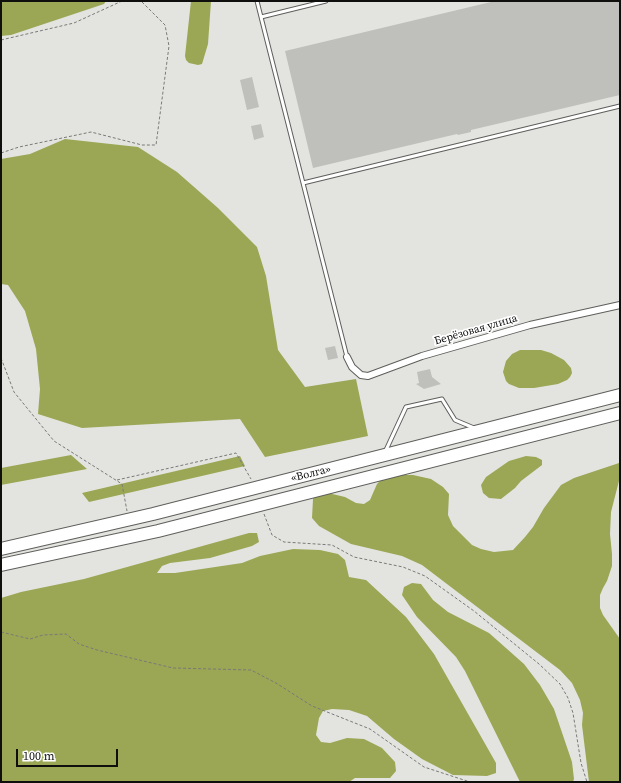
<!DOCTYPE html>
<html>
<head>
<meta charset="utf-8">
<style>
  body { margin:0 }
  #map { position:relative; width:621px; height:783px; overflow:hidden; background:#e3e4e0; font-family:"Source Serif 4",serif }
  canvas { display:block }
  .frame { position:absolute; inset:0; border:2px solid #0f0f0e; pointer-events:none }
  .scale { position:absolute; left:16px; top:749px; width:102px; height:18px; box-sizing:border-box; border:2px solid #0f0f0e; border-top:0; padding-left:5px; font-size:12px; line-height:14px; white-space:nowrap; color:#0f0f0e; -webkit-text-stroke:3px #fff; paint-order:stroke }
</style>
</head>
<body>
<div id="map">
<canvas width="621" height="783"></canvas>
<div class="frame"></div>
<div class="scale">100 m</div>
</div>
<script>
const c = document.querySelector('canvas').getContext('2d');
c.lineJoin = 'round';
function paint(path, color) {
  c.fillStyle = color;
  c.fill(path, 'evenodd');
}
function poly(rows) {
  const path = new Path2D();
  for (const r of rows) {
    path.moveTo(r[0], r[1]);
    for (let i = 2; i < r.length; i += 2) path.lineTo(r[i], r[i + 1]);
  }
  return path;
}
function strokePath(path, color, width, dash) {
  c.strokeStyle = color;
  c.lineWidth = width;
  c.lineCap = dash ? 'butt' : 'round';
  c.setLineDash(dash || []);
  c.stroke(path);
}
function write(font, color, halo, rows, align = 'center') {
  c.font = font + ' "Source Serif 4",serif';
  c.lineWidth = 3.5;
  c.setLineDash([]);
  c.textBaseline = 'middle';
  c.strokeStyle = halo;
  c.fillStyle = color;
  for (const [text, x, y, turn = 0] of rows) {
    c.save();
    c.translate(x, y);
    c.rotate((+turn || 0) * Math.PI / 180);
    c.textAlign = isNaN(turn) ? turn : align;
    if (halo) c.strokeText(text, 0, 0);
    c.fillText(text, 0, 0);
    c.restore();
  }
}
const forest = poly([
  [1,1,106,1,104,4,11,35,1,36],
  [191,1,211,1,208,44,202,64,198,65,189,63,186,60,185,56],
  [65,139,138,147,177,172,218,208,257,247,266,276,278,350,305,387,356,379,368,436,265,457,240,419,82,428,38,414,40,389,36,349,25,311,8,285,1,284,1,159,30,154],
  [520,350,541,350,551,353,564,360,571,368,572,373,570,377,567,380,558,384,534,388,519,388,509,384,506,381,503,372,506,361,512,354],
  [71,455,87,469,1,485,1,468],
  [240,456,245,466,89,502,82,493],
  [526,456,536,457,542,460,542,465,521,481,515,488,501,499,489,498,483,493,481,485,486,477,509,461],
  [619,463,620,477,611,512,610,534,612,554,612,566,607,581,603,588,600,595,600,608,603,615,620,639,620,782,589,782,582,725,583,713,580,700,572,683,560,670,422,565,402,556,351,544,319,526,312,518,313,499,314,496,328,493,345,497,356,503,364,504,370,500,377,484,381,480,397,475,413,475,431,479,443,487,449,494,448,515,453,526,472,545,481,549,494,552,513,550,525,537,533,527,544,508,561,485,574,478],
  [249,533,257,533,259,542,252,546,210,558,170,563,162,566,157,573,175,573,242,563,260,556,293,549,320,550,338,554,345,560,349,577,366,580,406,617,434,654,496,763,496,773,487,776,453,775,422,759,394,739,367,716,349,710,332,709,323,711,319,718,316,735,321,742,330,743,347,738,364,739,382,748,395,762,396,771,390,778,355,778,349,782,1,782,1,598,21,592,84,579],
  [412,583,421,584,433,600,448,612,489,633,524,664,540,685,554,709,572,762,574,779,573,782,520,782,465,671,456,657,417,617,402,595,404,587]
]);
const building = poly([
  [495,1,620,1,620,95,471,130,471,132,458,135,457,134,313,168,285,51],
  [252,77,259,107,247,110,240,80],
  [261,124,264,137,254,140,251,126],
  [335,346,338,358,328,360,325,348],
  [430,369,432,377,441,384,424,389,416,384,419,383,417,372]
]);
const path = poly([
  [1,40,74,23,122,1],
  [1,153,19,147,91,132,142,145,156,145,169,46,165,25,141,1],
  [1,358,14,392,54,441,122,484,127,511],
  [117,480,236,453,251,479],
  [264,514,272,535,284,542,332,545,354,557,403,567,425,576,474,611,539,664,560,684,568,698,573,713,581,763,587,782],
  [620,619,619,623,620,624],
  [1,632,30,639,43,635,66,634,79,644,97,650,173,668,251,670,276,683,312,706,370,729,424,767,470,782]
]);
const lane = poly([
  [257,1,261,17],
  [326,1,261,17,347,357],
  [303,183,620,106],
  [386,450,406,407,442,399,455,420,474,428]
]);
const street = poly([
  [347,357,352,367,361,375,368,376,422,356,530,325,620,305]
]);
const highway = poly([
  [1,549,153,514,620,395],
  [1,565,158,531,620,413]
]);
const streetNames = [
  ["Берёзовая улица",476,330,-16],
  ["«Волга»",311,474,-14]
];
paint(forest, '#9ba754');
paint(building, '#bfc0bc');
strokePath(lane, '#5e5e5b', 5);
strokePath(street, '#5e5e5b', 8);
strokePath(highway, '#5e5e5b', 14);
strokePath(path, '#797a77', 1, [3, 2]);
strokePath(lane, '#fff', 3);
strokePath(street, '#fff', 6);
strokePath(highway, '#fff', 12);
write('11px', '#0f0f0e', '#fff', streetNames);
</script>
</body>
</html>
